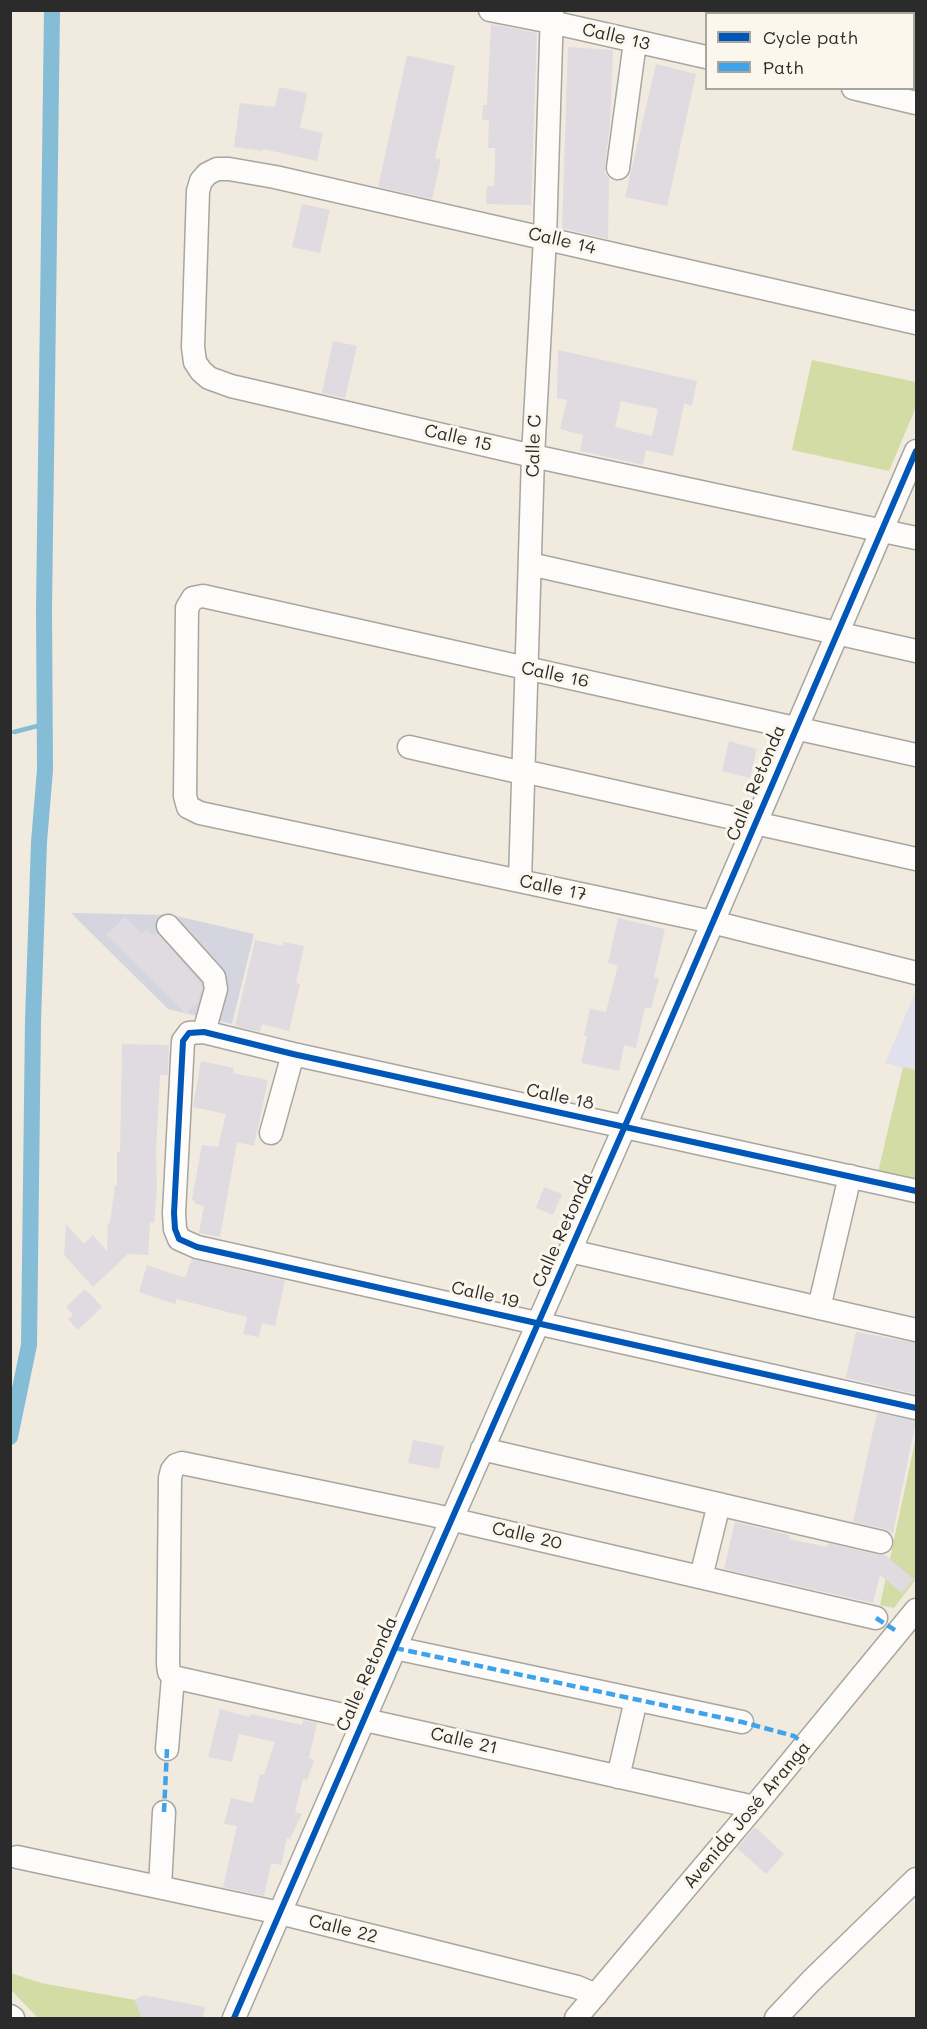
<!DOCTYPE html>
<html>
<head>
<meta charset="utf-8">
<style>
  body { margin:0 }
  #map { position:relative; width:927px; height:2029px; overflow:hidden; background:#f0eadf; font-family:Mali,sans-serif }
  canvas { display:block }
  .frame { position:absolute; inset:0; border:12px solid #2b2b2b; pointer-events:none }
  .legend { position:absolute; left:705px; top:12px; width:210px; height:78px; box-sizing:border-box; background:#fbf7ec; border:2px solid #a8a59f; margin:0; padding:8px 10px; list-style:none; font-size:18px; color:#2b2b2b }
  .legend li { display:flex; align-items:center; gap:12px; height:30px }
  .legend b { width:30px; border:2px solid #a8a59f }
</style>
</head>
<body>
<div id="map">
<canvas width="927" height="2029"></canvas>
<div class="frame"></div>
<ul class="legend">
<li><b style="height:8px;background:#0057b8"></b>Cycle path</li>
<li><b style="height:8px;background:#3ea3eb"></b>Path</li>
</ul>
</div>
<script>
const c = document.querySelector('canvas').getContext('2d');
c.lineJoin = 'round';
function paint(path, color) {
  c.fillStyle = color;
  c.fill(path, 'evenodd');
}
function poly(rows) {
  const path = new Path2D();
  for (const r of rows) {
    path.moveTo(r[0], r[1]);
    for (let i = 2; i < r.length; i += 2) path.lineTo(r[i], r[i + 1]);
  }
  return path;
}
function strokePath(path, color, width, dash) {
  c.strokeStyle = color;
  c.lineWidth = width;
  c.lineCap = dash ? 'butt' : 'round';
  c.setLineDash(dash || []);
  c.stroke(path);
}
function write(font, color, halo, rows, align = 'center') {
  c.font = font + ' Mali,sans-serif';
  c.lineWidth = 6;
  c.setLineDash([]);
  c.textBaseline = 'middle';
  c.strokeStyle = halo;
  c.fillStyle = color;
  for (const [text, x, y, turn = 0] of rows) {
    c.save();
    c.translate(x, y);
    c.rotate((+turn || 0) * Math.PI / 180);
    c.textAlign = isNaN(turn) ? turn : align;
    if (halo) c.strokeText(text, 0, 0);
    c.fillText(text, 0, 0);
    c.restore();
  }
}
const built = poly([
  [916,991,916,1070,885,1063]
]);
const industrial = poly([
  [71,913,172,915,254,934,232,1024,168,1009]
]);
const green = poly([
  [812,360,916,382,916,407,889,471,792,450],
  [903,1067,916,1070,916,1184,877,1176],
  [916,1437,916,1579,894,1608,880,1605],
  [11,1973,41,1983,135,2000,142,2018,38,2018,11,1990]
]);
const stream = poly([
  [14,732,45,724]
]);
const canal = poly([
  [10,1437,29,1345,33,1021,39,842,45,770,44,609,52,10]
]);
const building = poly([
  [491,24,537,33,531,205,486,204,487,186,494,186,495,168,495,148,488,148,489,120,482,120,483,105,487,105],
  [568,47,613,50,610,123,605,166,605,173,609,178,608,239,562,228],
  [407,55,455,66,435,158,441,159,432,199,378,187],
  [656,64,696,74,667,206,625,197],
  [279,87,307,93,300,128,323,133,317,161,263,149,262,151,234,147,240,103,275,107],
  [302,204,330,210,320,253,292,247],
  [333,341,357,346,345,398,322,393],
  [558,350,697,381,692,405,684,404,673,456,646,450,643,465,580,451,583,435,560,429,567,400,557,398],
  [621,401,658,409,652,436,615,427],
  [729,741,757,749,750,778,722,771],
  [125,917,142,934,146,929,154,936,157,933,201,983,202,988,198,1002,186,1014,106,935],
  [618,918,665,929,654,977,659,978,651,1009,645,1007,636,1048,624,1045,619,1071,581,1063,587,1036,584,1036,590,1009,606,1012,618,965,608,963],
  [255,940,283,946,283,942,304,946,296,983,300,984,289,1031,262,1024,260,1032,235,1026],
  [122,1044,169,1045,168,1075,160,1075,156,1151,157,1190,154,1223,150,1222,148,1255,128,1254,93,1287,64,1255,66,1224,84,1244,93,1235,107,1251,108,1223,110,1223,115,1185,117,1186,117,1152,120,1152],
  [201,1061,234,1068,233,1073,268,1080,254,1146,237,1142,220,1237,199,1233,204,1206,196,1204,192,1199,202,1145,218,1147,226,1114,193,1107],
  [544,1187,562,1194,553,1215,536,1208],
  [192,1259,285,1280,275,1326,262,1323,259,1337,243,1334,247,1317,177,1299,175,1304,139,1292,147,1265,185,1278],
  [85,1289,102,1307,78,1330,68,1319,73,1315,66,1307],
  [856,1332,916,1343,916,1394,846,1378],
  [877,1413,916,1421,893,1533,884,1529,853,1522],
  [413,1440,444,1446,439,1469,408,1463],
  [735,1522,790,1535,789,1539,827,1547,828,1543,878,1555,885,1555,914,1579,902,1593,880,1575,873,1603,724,1569],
  [220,1709,249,1717,250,1714,302,1725,303,1720,317,1723,309,1758,314,1760,307,1780,303,1779,295,1812,302,1814,290,1839,287,1838,281,1865,271,1863,264,1896,223,1887,237,1826,224,1824,231,1798,253,1803,260,1774,264,1775,275,1742,239,1734,232,1762,208,1757],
  [755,1827,784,1854,766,1874,737,1848],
  [143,1995,205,2007,203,2019,142,2019,135,2000]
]);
const minor = poly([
  [490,10,551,22,706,57],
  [853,88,916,103],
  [618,168,635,42],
  [916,323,275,177,229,169,217,169,207,174,201,181,198,191,193,347,195,362,201,371,209,378,231,386,533,456,916,538],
  [530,564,916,651],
  [409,747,523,773],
  [916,755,203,596,193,598,187,608,185,796,188,807,200,813,712,922,916,973],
  [523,771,916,859],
  [520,881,533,456,545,237,552,10],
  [168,926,214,977,216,989,204,1032],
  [271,1133,293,1054],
  [916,1191,293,1054,204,1032,189,1033,183,1041,174,1213,175,1229,179,1239,197,1247,916,1408],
  [570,1251,916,1330],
  [819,1308,850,1176],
  [482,1449,881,1542],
  [701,1577,719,1504],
  [395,1648,742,1722],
  [173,1677,754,1807],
  [167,1749,173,1677,169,1672,168,1664,170,1478,172,1470,176,1465,182,1463,433,1515,876,1618],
  [618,1777,636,1700],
  [17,1857,280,1913,577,1987,596,1995],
  [160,1887,164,1812],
  [10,2016,13,2018],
  [234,2018,395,1648,625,1126,916,451],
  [576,2018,754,1807,916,1610],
  [776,2018,811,1981,916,1879]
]);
const quiet = poly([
  [876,1618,898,1632],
  [395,1648,742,1722,794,1736,806,1745],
  [164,1812,167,1749]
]);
const cycleway = poly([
  [916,1191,293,1054,204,1032,189,1033,183,1041,174,1213,175,1229,179,1239,197,1247,916,1408],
  [234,2018,395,1648,625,1126,916,451]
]);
const streetNames = [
  ["Calle 13",616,37,13],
  ["Calle 14",562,241,13],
  ["Calle 15",458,438,13],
  ["Calle C",534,446,-88],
  ["Calle 16",555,675,12],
  ["Calle Retonda",756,783,-67],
  ["Calle 17",553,888,12],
  ["Calle 18",560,1097,12],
  ["Calle Retonda",563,1230,-66],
  ["Calle 19",485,1295,13],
  ["Calle 20",527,1536,13],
  ["Calle Retonda",367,1674,-66],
  ["Calle 21",464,1741,13],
  ["Avenida José Aranga",747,1815,-50],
  ["Calle 22",343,1929,14]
];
paint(built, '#e1e0ed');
paint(industrial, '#d4d5de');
paint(green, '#d3dca5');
strokePath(stream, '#85bcd6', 4.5);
strokePath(canal, '#85bcd6', 16);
paint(building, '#e0dbe1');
strokePath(minor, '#a9a69f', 25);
strokePath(minor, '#fdfcfa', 22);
strokePath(quiet, '#3ea3eb', 4.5, [9, 4.5]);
strokePath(cycleway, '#0057b8', 6);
write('18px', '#2b2b2b', '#fbf7ec', streetNames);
</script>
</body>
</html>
